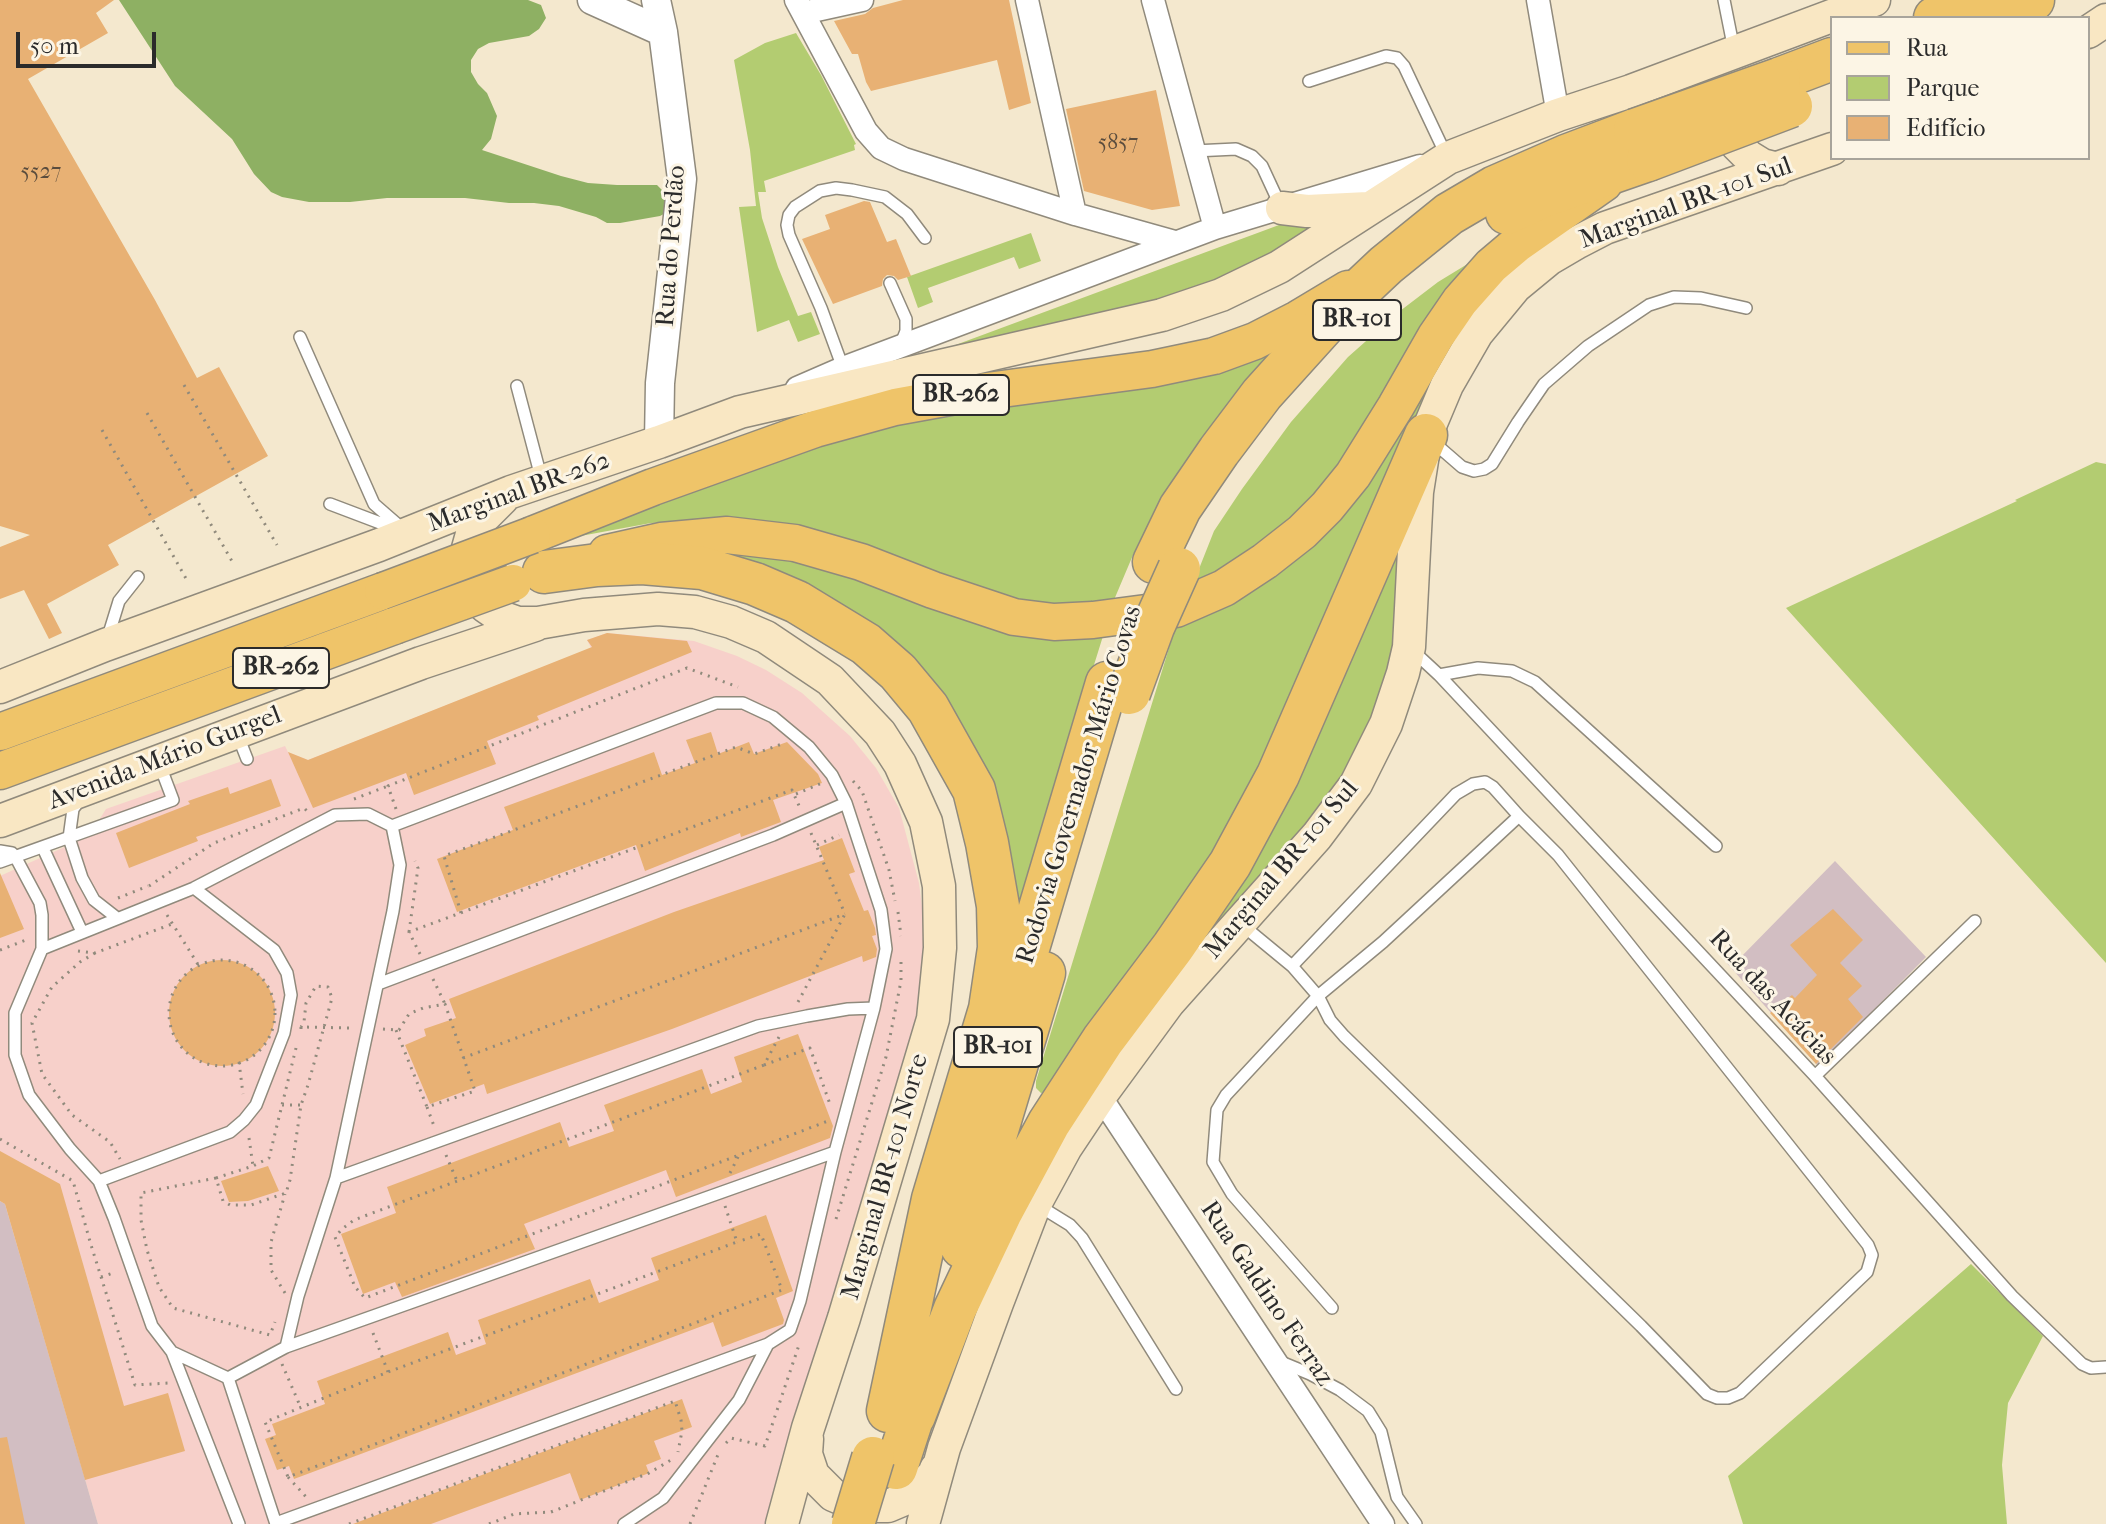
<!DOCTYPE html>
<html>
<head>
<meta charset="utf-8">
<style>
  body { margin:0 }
  #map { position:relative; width:2106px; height:1524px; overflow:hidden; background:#f4e8ce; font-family:"IM FELL French Canon",serif }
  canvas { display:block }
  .legend { position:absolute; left:1830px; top:16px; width:260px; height:144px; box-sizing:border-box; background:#fcf5e5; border:2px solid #a8a49b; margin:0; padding:10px 14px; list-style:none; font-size:24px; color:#2b2b2b }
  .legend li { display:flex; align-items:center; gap:16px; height:40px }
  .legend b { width:40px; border:2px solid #a8a49b }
  .scale { position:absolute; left:16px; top:32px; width:140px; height:36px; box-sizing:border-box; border:4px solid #2b2b2b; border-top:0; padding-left:10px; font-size:24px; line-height:28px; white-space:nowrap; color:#2b2b2b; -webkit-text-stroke:6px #fcf5e5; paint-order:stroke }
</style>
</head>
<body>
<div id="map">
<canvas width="2106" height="1524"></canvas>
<ul class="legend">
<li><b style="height:10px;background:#efc469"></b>Rua</li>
<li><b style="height:22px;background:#b3cc71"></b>Parque</li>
<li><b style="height:22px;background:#e8b174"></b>Edifício</li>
</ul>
<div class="scale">50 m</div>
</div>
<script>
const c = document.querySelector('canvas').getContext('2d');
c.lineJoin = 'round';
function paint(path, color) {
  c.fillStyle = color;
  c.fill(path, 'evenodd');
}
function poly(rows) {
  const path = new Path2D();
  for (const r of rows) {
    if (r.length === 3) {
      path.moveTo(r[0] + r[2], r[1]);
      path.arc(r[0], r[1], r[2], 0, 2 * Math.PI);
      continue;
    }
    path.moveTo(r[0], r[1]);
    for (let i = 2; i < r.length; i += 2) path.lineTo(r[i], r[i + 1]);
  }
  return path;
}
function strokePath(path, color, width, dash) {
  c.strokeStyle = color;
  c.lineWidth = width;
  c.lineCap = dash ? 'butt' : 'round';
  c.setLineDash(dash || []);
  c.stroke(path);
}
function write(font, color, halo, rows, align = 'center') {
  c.font = font + ' "IM FELL French Canon",serif';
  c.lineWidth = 6;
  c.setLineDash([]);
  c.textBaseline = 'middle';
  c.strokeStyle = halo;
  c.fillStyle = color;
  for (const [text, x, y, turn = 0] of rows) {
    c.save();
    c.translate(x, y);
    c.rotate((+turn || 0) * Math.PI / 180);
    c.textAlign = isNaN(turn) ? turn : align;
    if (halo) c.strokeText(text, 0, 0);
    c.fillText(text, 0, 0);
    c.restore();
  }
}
const built = poly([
  [607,633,694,641,737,656,766,670,802,693,850,736,876,768,899,808,919,883,926,938,922,1002,769,1524,98,1524,5,1204,0,1201,0,876,89,836,106,809,285,746,288,752,308,760,591,648,587,640]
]);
const industrial = poly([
  [1835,861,1926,957,1818,1066,1725,961,1737,961],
  [0,1201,5,1204,98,1524,0,1524]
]);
const green = poly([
  [796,33,821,75,856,144,854,145,855,150,764,181,766,192,758,192,762,218,778,267,798,316,811,312,820,334,798,342,789,320,757,332,739,207,756,206,750,150,734,60,765,43],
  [1342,219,1298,247,1177,295,915,360,1279,225],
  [1031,233,1041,261,1019,269,1014,257,928,288,933,302,918,308,907,277],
  [1474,260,1343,469,1291,524,1215,574,1193,584,1214,531,1242,489,1291,422,1348,357,1400,311,1438,282],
  [1456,335,1220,856,1048,1092,1041,1093,1036,1088,1036,1081,1177,622,1228,602],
  [1268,355,1203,439,1165,496,1133,555,1111,607,1053,612,726,519,651,523,575,537,658,498,896,420,1213,370],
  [2096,462,2106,464,2106,963,1786,608,2017,501,2015,500],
  [1400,539,1401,626,1376,721,1346,776,1310,827,1159,997],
  [725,544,1103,636,1019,906,1003,834,964,736,694,545],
  [1971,1264,2043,1336,2008,1403,2002,1465,2007,1524,1743,1524,1728,1476]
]);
const forest = poly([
  [119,0,528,0,541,5,546,18,539,29,529,36,489,43,478,49,471,60,471,72,478,84,487,93,497,116,491,139,482,150,561,176,588,183,617,185,657,185,669,197,675,208,660,216,620,223,607,223,596,217,559,206,534,203,509,203,465,198,387,198,350,202,309,202,282,197,271,192,254,174,232,139,175,86]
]);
const building = poly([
  [0,0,114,0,96,13,108,33,28,79,155,300,197,378,219,367,268,456,108,545,119,565,47,604,62,633,49,639,24,590,0,599,0,547,30,535,0,526],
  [903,0,1009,0,1031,103,1009,110,997,60,871,91,866,82,858,54,852,54,834,21,865,14,873,8],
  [1156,90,1180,206,1152,210,1084,191,1066,109],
  [864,201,870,202,887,242,896,239,911,276,898,280,894,276,887,275,883,279,882,286,833,304,802,239,830,229,825,215],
  [607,633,687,641,692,652,537,716,539,720,487,741,496,764,414,795,406,773,313,808,288,752,308,760,592,647,587,640],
  [711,732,718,754,749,742,754,754,787,742,818,774,822,783,773,800,781,822,741,837,740,833,645,871,636,845,457,912,437,859,513,830,504,807,654,752,662,775,695,763,686,740],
  [271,779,281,806,196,837,198,841,129,868,116,833,190,804,188,801,228,787,230,794],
  [842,838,855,872,849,874,864,911,868,910,875,928,876,935,872,936,877,949,876,957,863,962,862,956,672,1029,487,1094,484,1084,430,1104,405,1045,426,1036,424,1029,456,1018,449,999,674,912,824,860,819,847],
  [0,873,24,929,0,938],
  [1833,909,1863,940,1840,963,1862,986,1848,999,1863,1017,1816,1064,1770,1013,1792,995,1795,998,1817,975,1790,945],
  [222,1013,53],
  [798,1034,833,1126,830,1138,676,1197,666,1170,524,1224,535,1249,402,1297,395,1282,363,1294,341,1234,396,1213,387,1187,560,1122,569,1147,614,1131,604,1105,702,1069,711,1094,742,1082,734,1057],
  [0,1151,60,1184,124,1406,168,1393,185,1451,85,1480,5,1204,0,1201],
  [268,1166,279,1191,248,1201,229,1202,221,1181],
  [766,1215,793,1291,776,1298,784,1320,783,1324,722,1347,713,1322,294,1479,289,1466,277,1470,265,1439,276,1435,272,1424,325,1404,317,1381,448,1332,456,1355,486,1344,478,1320,590,1279,599,1303,659,1280,651,1258],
  [682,1399,692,1427,654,1441,661,1459,646,1465,649,1473,580,1500,570,1473,431,1524,353,1524],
  [7,1437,25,1524,0,1524,0,1438]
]);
const path = poly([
  [184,385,277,545],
  [147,413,233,563],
  [102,430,188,582],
  [853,781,862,791,889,870,895,901],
  [796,794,822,783],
  [354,799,388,786],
  [396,809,388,786,687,668,738,687],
  [811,833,845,914],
  [817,845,839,835],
  [149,886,214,843,304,808,307,811],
  [118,898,148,886],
  [898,912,901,936],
  [461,913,444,856,736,747,754,754,782,744],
  [167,915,199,966],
  [409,932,418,868,415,861],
  [0,950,26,940],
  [78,951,95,953,172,924],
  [95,953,80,962,52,987,32,1023,42,1074,72,1115,110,1142,120,1159],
  [420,954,409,932,792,790,800,808],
  [222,1013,53],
  [433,979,445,1004],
  [798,1002,845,914],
  [301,1029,301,1027,351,1028],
  [383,1029,396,1030,399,1030,409,1014,423,1008,445,1004,475,1091,427,1107,396,1030],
  [779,1037,764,1065,354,1220,342,1229,335,1237,355,1287,365,1298,828,1121],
  [296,1048,269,1158,253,1166,216,1178,223,1201,230,1205,251,1205,286,1193,290,1180,301,1105,308,1085,332,998,328,987,316,986,306,1003,304,1022,301,1027],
  [463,1058,845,914],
  [239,1062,243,1094],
  [764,1065,810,1048,831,1107],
  [282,1105,301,1105],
  [427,1107,434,1126],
  [249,1138,253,1166],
  [0,1139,73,1181,91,1245,135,1385,169,1383],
  [446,1155,457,1181],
  [730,1173,739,1155],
  [216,1178,141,1193,141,1220,147,1250,159,1287,173,1308,270,1335,275,1322],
  [725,1206,737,1242,388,1372,265,1422,288,1477,782,1290,761,1234,737,1242],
  [836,1219,886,1057,901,981,901,956],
  [101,1277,116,1272],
  [285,1293,271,1270,271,1242,285,1194],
  [373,1333,388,1372],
  [282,1364,301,1408],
  [726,1443,731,1438,765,1446,800,1342],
  [288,1477,307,1498],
  [349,1524,675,1401,681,1420,682,1431,678,1452],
  [489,1524,514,1514,551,1512,649,1473,671,1460],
  [690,1524,719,1452]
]);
const service = poly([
  [1724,0,1734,50],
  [1309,81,1386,56,1397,58,1404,66,1447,157],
  [1194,151,1236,149,1252,156,1262,166,1281,207],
  [890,283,906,319,906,331,900,346],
  [300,337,374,504,405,531],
  [843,368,821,308,789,235,787,225,789,215,795,207,820,191,836,188,852,190,885,197,907,214,925,238],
  [517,386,541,477],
  [1432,441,1462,467,1474,471,1484,469,1492,464,1518,422,1544,384,1588,346,1649,305,1674,297,1701,298,1746,308],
  [330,504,396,529],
  [107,640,119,601,138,577],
  [1412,650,1439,675,1815,1076,2012,1296,2082,1364,2091,1368,2106,1367],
  [1439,675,1478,668,1512,671,1535,682,1716,846],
  [238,736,247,759],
  [79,801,73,809,69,838,82,878,94,900,117,918],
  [43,848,82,932],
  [0,851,12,853,16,858,40,903,42,915,42,949,15,1013,15,1055,29,1095,70,1149,99,1181,114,1218,152,1326,172,1352,239,1524],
  [0,862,173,800,159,763],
  [1241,924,1292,966,1318,996,1383,942,1519,816,1558,855,1868,1245,1872,1255,1867,1272,1740,1393,1728,1398,1717,1398,1707,1394,1641,1326,1344,1036,1330,1020,1318,996,1226,1095,1217,1110,1213,1162,1232,1194,1332,1308],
  [42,949,194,888,335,815,368,814,392,826,716,703,743,703,773,717,809,747,832,775,846,803,881,910,886,949,874,1008,835,1152,800,1301,790,1330,768,1344,276,1523],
  [1292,966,1456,794,1473,784,1485,782,1493,787,1519,816],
  [378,984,773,835,846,803],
  [1815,1076,1975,921],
  [336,1178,758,1026,807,1016,848,1009,874,1008],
  [99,1181,230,1132,244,1120,256,1105,284,1033,291,995,287,973,274,950,194,888],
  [1036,1204,1070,1225,1082,1238,1176,1389],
  [286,1347,298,1296,336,1178,393,911,400,865,392,826],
  [172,1352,228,1378,276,1524],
  [1281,1362,1310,1374,1340,1390,1368,1411,1381,1432,1397,1497,1416,1524],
  [228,1378,286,1347,835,1152],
  [624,1524,663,1498,739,1400,768,1344]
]);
const minor = poly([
  [796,0,866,131,881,148,904,159,1075,214],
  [1027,0,1075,214,1175,242],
  [1153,0,1215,228],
  [1538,0,1558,115],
  [803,13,862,0],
  [797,388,843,368,1215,228,1420,166],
  [1100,1096,1383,1524]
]);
const tertiary = poly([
  [592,0,663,32],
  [656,0,663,32,682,179,660,383,659,442]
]);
const secondary = poly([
  [2088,32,2106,20],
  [1723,108,1727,129,1737,145,1749,157,1762,165,1778,169],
  [1282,208,1307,211,1368,208],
  [502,499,483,518,472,534,467,552,467,572,474,590,485,606,501,617,518,623,538,623,584,615,658,609,695,612,731,622,766,637,830,680,880,733,900,764,926,822,939,886,940,948,933,1019,844,1318,808,1428,782,1524],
  [0,687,105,645,379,545,511,492,659,442,740,412,1162,315,1221,295,1279,267,1448,158,1558,115,1631,91,1874,0],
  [0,821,421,663,535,625],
  [807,1439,806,1454,813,1475,833,1495,859,1506,888,1506,914,1495,934,1474,936,1469],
  [923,1524,944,1448,997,1303,1035,1204,1066,1147,1100,1096,1169,1002,1317,836,1356,784,1386,724,1403,673,1409,647,1417,492,1426,435,1447,385,1477,333,1515,287,1549,259,1578,242,1605,228,1832,149]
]);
const primary = poly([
  [532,535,653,487,815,429,895,407,972,393,1152,369,1214,356,1255,341,1298,319,1348,289],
  [607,553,661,541,727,535,795,543,861,562,933,590,1014,617,1054,622,1093,620,1176,609,1224,588,1265,561,1302,532,1327,507,1353,475,1396,406,1436,336,1460,301,1491,266,1517,244,1604,183],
  [0,732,383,591],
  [0,771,394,626]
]);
const motorway = poly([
  [1935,18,1977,0],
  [1999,18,2033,0],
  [1779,79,1832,59],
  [1507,213,1544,196,1648,160],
  [1154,562,1180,508,1219,451,1262,394,1336,312,1386,265,1449,214,1495,187,1566,156,1635,130],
  [544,572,597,565,642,563,702,568,755,584,797,602,866,644,898,672,928,708,974,790,987,843,998,906,999,948,990,1009,933,1199,888,1411],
  [1012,1002,1107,683],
  [962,1247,1044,973],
  [914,1416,955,1309,1001,1212,1049,1123,1103,1040,1173,947,1230,864,1278,775,1426,435],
  [896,1468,922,1388]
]);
const primaryBridge = poly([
  [383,591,532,535],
  [394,626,513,583]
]);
const motorwayBridge = poly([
  [1635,130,1779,79],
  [1648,160,1791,106],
  [1129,693,1153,627,1179,569],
  [853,1524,873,1458]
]);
const numberNames = [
  ["5857",1118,144],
  ["5527",41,173]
];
const shields = [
  [1357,320,88],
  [961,395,96],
  [281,668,96],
  [998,1047,88]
];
const shieldNames = [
  ["BR-101",1357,320],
  ["BR-262",961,395],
  ["BR-262",281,668],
  ["BR-101",998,1047]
];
const streetNames = [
  ["Marginal BR-101 Sul",1686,204,-20],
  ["Rua do Perdão",672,246,-86],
  ["Marginal BR-262",519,493,-20],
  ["Avenida Mário Gurgel",165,759,-21],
  ["Rodovia Governador Mário Covas",1080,785,-73],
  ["Marginal BR-101 Sul",1282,870,-50],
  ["Rua das Acácias",1772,998,47],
  ["Marginal BR-101 Norte",886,1177,-74],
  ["Rua Galdino Ferraz",1266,1294,56]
];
paint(built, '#f7d0ca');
paint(industrial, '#d2bec2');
paint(green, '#b3cc71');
paint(forest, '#8eb063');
paint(building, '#e8b174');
strokePath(service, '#908a7c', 14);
strokePath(minor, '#908a7c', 25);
strokePath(tertiary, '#908a7c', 31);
strokePath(secondary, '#908a7c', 35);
strokePath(primary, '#908a7c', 39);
strokePath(motorway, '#908a7c', 45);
strokePath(path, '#908a7c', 3, [2, 6]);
strokePath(service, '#fff', 11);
strokePath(minor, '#fff', 22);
strokePath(tertiary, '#fff', 28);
strokePath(secondary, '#f9e7c3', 32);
strokePath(primary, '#efc469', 36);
strokePath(motorway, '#efc469', 42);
strokePath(primaryBridge, '#908a7c', 39, []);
strokePath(motorwayBridge, '#908a7c', 45, []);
strokePath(primaryBridge, '#efc469', 36);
strokePath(motorwayBridge, '#efc469', 42);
write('22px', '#5a4c3d', null, numberNames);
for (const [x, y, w] of shields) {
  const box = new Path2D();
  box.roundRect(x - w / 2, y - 20, w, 40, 6);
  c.fillStyle = '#fcf5e5';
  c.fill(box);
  strokePath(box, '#2b2b2b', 2);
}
write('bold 24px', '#2b2b2b', null, shieldNames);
write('26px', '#2b2b2b', '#fcf5e5', streetNames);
</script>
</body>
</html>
